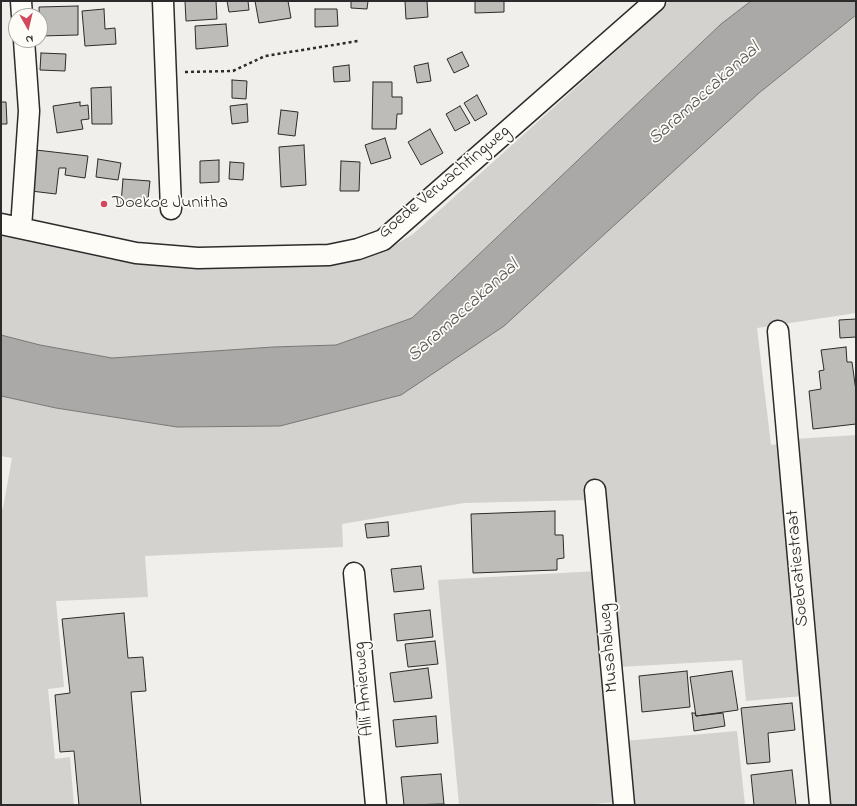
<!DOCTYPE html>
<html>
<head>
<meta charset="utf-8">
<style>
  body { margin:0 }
  #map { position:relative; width:857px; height:806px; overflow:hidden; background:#f0efeb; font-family:"Indie Flower",sans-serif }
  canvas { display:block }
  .frame { position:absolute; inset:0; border:2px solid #2b2b2b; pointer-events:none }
  .north { position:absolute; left:8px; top:8px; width:40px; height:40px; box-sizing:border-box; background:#fdfcf7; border:1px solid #a9a8a5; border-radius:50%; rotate:172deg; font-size:11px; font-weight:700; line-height:16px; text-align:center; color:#2b2b2b }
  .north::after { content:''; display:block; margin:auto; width:14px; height:18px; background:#d1495b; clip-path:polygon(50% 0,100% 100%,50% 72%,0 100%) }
</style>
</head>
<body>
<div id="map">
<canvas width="857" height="806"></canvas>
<div class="frame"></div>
<div class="north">N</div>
</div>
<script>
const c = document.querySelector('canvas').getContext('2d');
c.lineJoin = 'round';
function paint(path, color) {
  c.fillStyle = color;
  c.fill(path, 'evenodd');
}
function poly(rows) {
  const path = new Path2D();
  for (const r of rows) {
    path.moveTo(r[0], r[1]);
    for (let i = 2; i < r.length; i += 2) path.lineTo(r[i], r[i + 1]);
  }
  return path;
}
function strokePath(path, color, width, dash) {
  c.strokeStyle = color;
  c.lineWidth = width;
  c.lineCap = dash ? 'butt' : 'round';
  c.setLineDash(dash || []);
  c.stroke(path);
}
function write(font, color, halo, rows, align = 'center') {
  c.font = font + ' "Indie Flower",sans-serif';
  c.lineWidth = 3.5;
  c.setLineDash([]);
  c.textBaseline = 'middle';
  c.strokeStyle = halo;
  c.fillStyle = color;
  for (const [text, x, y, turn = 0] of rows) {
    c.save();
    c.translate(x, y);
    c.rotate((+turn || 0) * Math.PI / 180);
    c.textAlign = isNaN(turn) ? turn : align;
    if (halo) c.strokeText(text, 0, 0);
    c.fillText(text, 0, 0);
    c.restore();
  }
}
const green = poly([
  [669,1,751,1,721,24,412,318,336,345,273,347,112,358,40,345,1,335,1,234,109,259,147,264,260,263,358,260,390,248,413,234,663,9],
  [856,15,856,313,757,328,771,445,780,444,804,696,746,701,742,660,619,667,602,481,588,482,588,500,464,503,342,524,343,547,145,556,148,597,56,601,64,687,48,689,55,759,70,757,74,805,1,805,1,509,3,508,12,458,1,456,1,396,56,408,177,427,280,426,759,93],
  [856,435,856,805,831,805,794,439],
  [598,571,619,802,580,805,459,805,438,580],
  [737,731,745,805,630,805,624,741]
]);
const water = poly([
  [751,1,856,1,856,15,759,93,504,326,401,395,280,426,177,427,56,408,1,396,1,335,40,345,112,358,273,347,336,345,412,318,721,24,751,1]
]);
const building = poly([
  [185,1,216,1,217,19,186,21,185,1],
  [227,1,248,1,249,10,229,12,227,1],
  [255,1,288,1,291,18,259,23,255,1],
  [351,1,368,1,367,9,351,8,351,1],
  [405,1,427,1,428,17,406,19,405,1],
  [475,1,504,1,504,12,475,13,475,1],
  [78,6,78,35,40,36,39,7,78,6],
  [104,9,105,29,115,28,116,44,85,46,82,11,104,9],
  [315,9,337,9,338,26,315,27,315,9],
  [226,24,228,46,196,49,195,26,226,24],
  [462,52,469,66,454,73,447,59,462,52],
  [41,53,66,54,65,71,40,70,41,53],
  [428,63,431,81,417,83,414,66,428,63],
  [349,65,350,81,334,82,333,67,349,65],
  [232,80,247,81,246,99,232,98,232,80],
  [373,82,392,82,392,97,402,97,402,114,397,114,396,129,372,129,373,82],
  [111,87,112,124,92,124,91,88,111,87],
  [477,95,487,114,475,121,464,103,477,95],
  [1,102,6,102,7,124,1,124,1,102],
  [80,102,80,106,88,105,89,119,81,120,83,129,57,133,53,106,80,102],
  [247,104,248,122,232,124,230,106,247,104],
  [460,106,470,123,455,131,446,114,460,106],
  [281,110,298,112,295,136,278,134,281,110],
  [430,129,443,153,421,165,408,142,430,129],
  [385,138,391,158,371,164,365,145,385,138],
  [304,145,306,185,281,187,279,147,304,145],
  [36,150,88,156,85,178,65,175,66,168,59,168,56,194,31,191,36,150],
  [98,159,121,163,118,180,96,177,98,159],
  [219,160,219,182,200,183,200,161,219,160],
  [341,161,360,162,359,191,340,191,341,161],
  [230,162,244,163,243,180,229,179,230,162],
  [123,179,150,181,147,207,121,204,123,179],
  [856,319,856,337,840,338,839,320,856,319],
  [846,347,847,362,852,362,856,391,856,424,813,429,809,391,821,389,819,371,824,370,821,350,846,347],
  [555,511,555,535,563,535,564,558,557,559,557,570,473,573,471,514,555,511],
  [388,522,389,536,367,538,365,524,388,522],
  [421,566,424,589,394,592,391,569,421,566],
  [430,610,433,637,397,641,394,614,430,610],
  [124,613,128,658,143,657,146,691,131,692,141,805,79,805,74,751,60,752,55,695,70,693,62,619,124,613],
  [435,641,438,664,408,667,405,644,435,641],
  [428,668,432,698,394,702,390,673,428,668],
  [687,671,690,707,642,712,639,676,687,671],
  [732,671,738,710,696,716,690,677,732,671],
  [792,703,795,730,768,733,770,762,747,764,741,708,792,703],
  [692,713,695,713,696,716,723,713,725,726,694,731,692,713],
  [436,716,438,743,396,747,393,720,436,716],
  [792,770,796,805,754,805,751,775,792,770],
  [441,774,444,804,404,805,401,777,441,774]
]);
const path = poly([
  [185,72,233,71,265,56,358,41]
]);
const minor = poly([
  [21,1,22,16],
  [163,1,171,209],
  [1,224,136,253,198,258,329,255,358,249,383,240,655,1],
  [21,228,29,111,24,40],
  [778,331,820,805],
  [595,490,624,805],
  [354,573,376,805]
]);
const markers = [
  [104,204,4,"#d1495b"]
];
const streetNames = [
  ["Goede Verwachtingweg",445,183,-40],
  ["Soebratiestraat",799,568,-95],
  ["Musahalweg",610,648,-95],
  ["Alli Amierweg",365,689,-95]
];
const poiNames = [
  ["Doekoe Junitha",112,204]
];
const waterNames = [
  ["Saramaccakanaal",705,95,-42],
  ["Saramaccakanaal",464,312,-42]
];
paint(green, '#d3d2cf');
paint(water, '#aaa9a7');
strokePath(water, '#777775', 1);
paint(building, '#bdbcb8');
strokePath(building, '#2b2b2b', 1);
strokePath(minor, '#2b2b2b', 23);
strokePath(path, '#2b2b2b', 2.5, [3, 3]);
strokePath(minor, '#fdfcf7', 20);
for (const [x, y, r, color] of markers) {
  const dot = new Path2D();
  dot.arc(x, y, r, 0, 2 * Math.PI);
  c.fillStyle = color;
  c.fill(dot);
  strokePath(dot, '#fdfcf7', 1.5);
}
write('18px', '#2b2b2b', '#fdfcf7', streetNames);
write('18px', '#2b2b2b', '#fdfcf7', poiNames, 'left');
write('italic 19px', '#575756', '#fdfcf7', waterNames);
</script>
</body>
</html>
